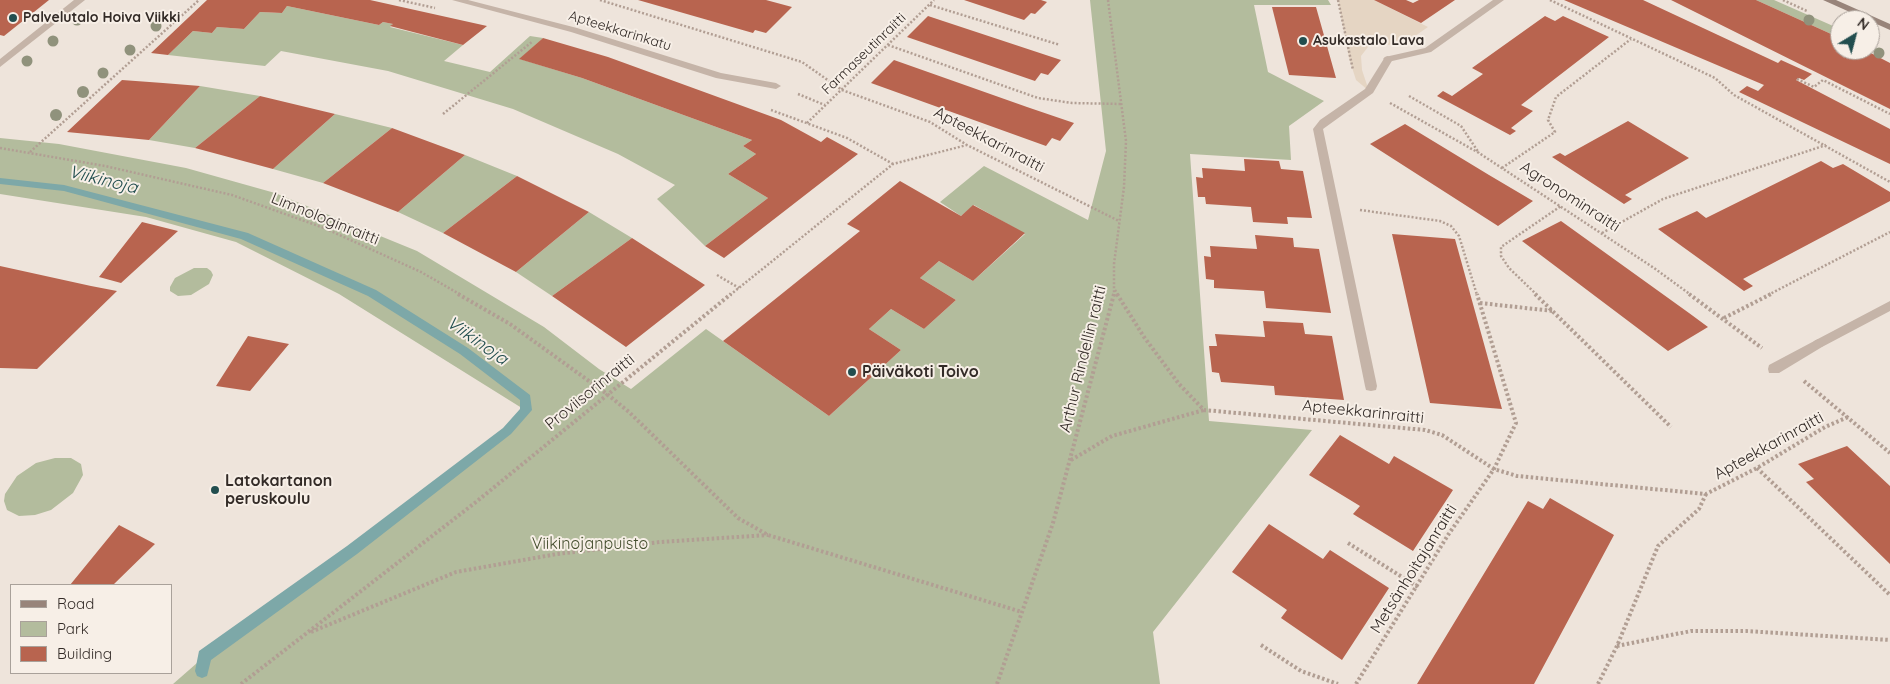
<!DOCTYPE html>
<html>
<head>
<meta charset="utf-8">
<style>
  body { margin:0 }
  #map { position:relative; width:1890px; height:684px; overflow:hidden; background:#eee4db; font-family:Quicksand,sans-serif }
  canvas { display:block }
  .legend { position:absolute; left:10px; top:584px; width:162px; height:90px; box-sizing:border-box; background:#f7efe7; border:1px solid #a9a19a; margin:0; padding:6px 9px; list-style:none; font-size:15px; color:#332b27 }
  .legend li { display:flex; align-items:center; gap:10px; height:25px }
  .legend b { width:25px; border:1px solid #a9a19a }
  .north { position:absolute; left:1830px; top:10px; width:50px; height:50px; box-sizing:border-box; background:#f7efe7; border:1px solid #a9a19a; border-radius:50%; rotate:37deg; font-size:14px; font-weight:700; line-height:20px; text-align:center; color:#332b27 }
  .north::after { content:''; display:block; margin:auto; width:18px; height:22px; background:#224e4f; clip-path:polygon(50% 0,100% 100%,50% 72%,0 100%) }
</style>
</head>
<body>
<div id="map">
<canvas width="1890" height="684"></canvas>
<ul class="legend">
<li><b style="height:6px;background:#98847a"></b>Road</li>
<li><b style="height:14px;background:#b3bc9d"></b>Park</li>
<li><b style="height:14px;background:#b8644f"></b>Building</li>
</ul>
<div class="north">N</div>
</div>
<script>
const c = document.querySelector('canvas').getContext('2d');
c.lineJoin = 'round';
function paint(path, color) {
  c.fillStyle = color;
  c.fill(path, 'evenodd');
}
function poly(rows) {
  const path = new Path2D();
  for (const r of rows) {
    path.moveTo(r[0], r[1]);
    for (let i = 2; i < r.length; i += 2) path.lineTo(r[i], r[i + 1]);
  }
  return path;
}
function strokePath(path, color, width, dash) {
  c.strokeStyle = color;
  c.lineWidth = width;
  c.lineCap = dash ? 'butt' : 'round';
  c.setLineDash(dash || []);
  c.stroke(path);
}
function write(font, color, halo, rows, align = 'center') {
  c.font = font + ' Quicksand,sans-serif';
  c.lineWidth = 4;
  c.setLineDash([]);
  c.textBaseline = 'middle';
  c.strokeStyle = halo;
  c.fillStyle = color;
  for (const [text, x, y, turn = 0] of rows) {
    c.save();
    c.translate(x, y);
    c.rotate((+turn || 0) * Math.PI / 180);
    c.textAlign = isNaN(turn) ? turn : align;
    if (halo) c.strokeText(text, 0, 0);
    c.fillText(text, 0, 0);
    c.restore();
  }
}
const green = poly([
  [1090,0,1328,0,1331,5,1254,5,1268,72,1324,101,1289,126,1291,160,1190,154,1209,421,1312,430,1153,632,1160,684,173,684,205,656,352,550,507,431,525,410,339,294,236,242,146,217,0,194,0,138,59,144,186,168,275,193,417,251,544,327,599,369,631,389,706,329,829,416,901,350,869,329,891,309,924,329,956,300,920,278,939,261,973,281,1025,234,974,205,961,216,940,202,984,166,1088,220,1106,151],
  [1756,0,1774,0,1840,29,1840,38],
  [287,6,379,25,383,22,393,24,390,27,463,45,444,61,490,72,530,36,543,38,520,59,582,78,752,140,743,146,756,154,728,174,768,198,705,246,657,199,675,185,618,154,513,109,388,71,281,51,265,66,168,55,193,31,212,33,217,27,244,29,260,12,282,13],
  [200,86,260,96,195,148,149,140],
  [335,114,392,128,323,183,273,169],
  [465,155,517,176,443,233,398,212],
  [589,212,632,238,552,296,516,272],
  [194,268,207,268,211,271,213,275,209,284,191,295,178,296,170,291,170,287,175,278],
  [55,458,71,458,81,464,83,475,73,493,51,510,35,515,19,516,7,510,4,501,5,494,17,476,36,463]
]);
const plaza = poly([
  [1338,0,1374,0,1428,27,1405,43,1368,47,1361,56,1362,70,1369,91,1356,80,1349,58]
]);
const stream = poly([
  [0,178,64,185,248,233,376,290,468,348,530,395,532,410,511,434,357,554,211,660,207,676,202,678,197,676,195,671,199,651,347,546,503,428,520,409,520,400,460,354,368,296,241,239,64,191,0,184,0,178]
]);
const building = poly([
  [0,0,49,0,4,36,0,35],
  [207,0,370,0,487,26,463,45,390,26,393,24,383,22,379,25,287,6,282,13,260,12,244,29,217,27,212,33,193,31,168,55,151,53],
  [638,0,766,0,792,7,766,33,755,30,753,33],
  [964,0,1041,0,1047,2,1035,14,1031,13,1024,20],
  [1374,0,1406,0,1413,3,1419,0,1455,0,1421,23],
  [1564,0,1643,0,1778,63,1781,60,1812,74,1804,80,1799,78,1796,80,1890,129,1890,164,1739,92,1747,86,1758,91,1764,85],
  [1671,0,1756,0,1840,38,1840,50,1865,50,1890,63,1890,109],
  [1272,7,1316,7,1336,78,1289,75],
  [928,16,943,21,1061,60,1048,75,1041,73,1035,81,907,37],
  [1545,16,1555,21,1563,16,1609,37,1521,105,1533,111,1511,128,1516,131,1510,135,1437,96,1443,91,1452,96,1483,74,1472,68],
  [543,38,608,57,781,120,821,142,827,137,858,154,724,258,705,246,768,198,728,174,756,154,743,146,752,140,582,78,519,59],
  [894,60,1027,107,1074,123,1060,141,1052,138,1046,146,871,83],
  [122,80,163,83,200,86,149,140,67,132],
  [260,96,335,114,273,169,195,148],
  [1628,121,1689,158,1625,195,1632,199,1624,204,1552,157,1560,153,1565,156],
  [1405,124,1489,175,1533,201,1498,226,1370,144],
  [392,128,465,155,398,212,323,183],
  [1244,159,1279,161,1281,169,1303,171,1312,218,1287,217,1288,224,1253,222,1251,207,1206,204,1205,197,1198,197,1196,177,1203,178,1202,168,1245,171],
  [1821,161,1833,168,1843,164,1890,192,1890,201,1743,279,1753,286,1744,291,1658,229,1697,211,1706,218],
  [517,176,589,212,516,272,443,233],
  [900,181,961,216,973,205,1025,233,973,281,939,261,920,278,956,300,924,329,891,309,869,329,901,350,829,416,723,341,860,231,847,224],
  [1561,221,1689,313,1708,327,1668,351,1522,241],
  [142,222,178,231,121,283,99,277],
  [1392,234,1455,239,1502,409,1430,403],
  [1255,235,1293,238,1294,247,1319,249,1331,313,1266,308,1264,291,1214,288,1214,280,1206,279,1204,256,1211,257,1210,246,1257,249],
  [632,238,705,285,626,347,552,296],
  [0,266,91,286,117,291,37,369,0,368],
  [1263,321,1303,323,1305,334,1332,336,1344,400,1275,395,1274,386,1221,382,1219,373,1212,372,1209,346,1217,346,1215,334,1265,337],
  [248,336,289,344,250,391,216,386],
  [1340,435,1389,464,1394,456,1453,490,1413,551,1353,514,1360,506,1309,475],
  [1847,446,1890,486,1890,564,1806,482,1814,479,1798,464],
  [1550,498,1614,535,1534,684,1417,684,1528,501,1543,509],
  [1269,524,1323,559,1330,550,1389,588,1342,660,1281,618,1287,610,1232,572],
  [119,525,155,544,113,585,70,585]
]);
const pathFar1 = poly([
  [399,0,435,8],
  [600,0,802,62,842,90,930,122,967,145,1119,221],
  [1108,0,1126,141,1124,187,1114,264,1114,295],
  [1338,0,1353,70],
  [1550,0,1715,78,1734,95,1890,182],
  [1783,0,1807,11],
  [930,5,1060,45],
  [888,45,1038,98,1072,103,1121,104],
  [1797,79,1814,87,1823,80,1890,114],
  [798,94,825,105],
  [1409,96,1461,126,1479,153],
  [1390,103,1479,153,1654,268,1691,295],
  [771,110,847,138,893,164],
  [443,114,533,41],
  [807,123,934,0],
  [0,148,105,166,232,195,324,228,421,272,461,295],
  [30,152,199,0],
  [1502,168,1555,132,1548,120,1556,97,1631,39],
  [1360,210,1440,221,1451,226,1459,236,1477,295],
  [1602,233,1663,199,1826,145],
  [717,275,739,288],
  [1115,290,1118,295],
  [730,295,893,164,967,145],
  [1537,295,1509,268,1501,256,1501,247,1561,206],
  [1768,295,1890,232]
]);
const path = poly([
  [458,294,510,324,607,394,629,412,738,518,768,535,1022,612],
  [1117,294,1144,337,1179,384,1204,410,1425,430,1442,435,1494,469,1517,476,1706,494,1757,468,1825,427,1848,417],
  [1535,294,1671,427],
  [1689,294,1762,348],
  [1480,303,1553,311],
  [1724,318,1771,294],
  [1804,381,1890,453],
  [1071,460,1112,436,1204,410],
  [1757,468,1890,595],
  [1348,543,1418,587],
  [311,632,456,572,557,554,660,542,768,535],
  [1261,645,1301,671,1338,684],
  [1617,646,1691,631,1746,631,1890,640],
  [241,684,476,502,731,294],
  [997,684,1053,523,1114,294],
  [1356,684,1448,535,1494,469,1516,423,1477,294],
  [1598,684,1617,646,1658,546,1699,509,1706,494]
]);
const lane = poly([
  [1388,56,1393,59,1373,93,1323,129,1377,386,1376,390,1371,391,1366,390,1365,386,1313,129,1320,120,1365,89,1385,57,1388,56],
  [1818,339,1822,341,1824,344,1822,347,1779,373,1769,373,1768,369,1769,365,1818,339]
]);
const street = poly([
  [74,0,85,0,0,67,0,59,74,0],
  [452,0,468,0,577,28,721,73,776,83,781,86,776,89,716,78,571,32,452,0],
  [1493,0,1504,0,1431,52,1388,62,1383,59,1385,57,1425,48,1493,0],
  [1890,301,1890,311,1822,347,1814,347,1812,344,1814,341,1890,301]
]);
const secondary = poly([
  [1823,0,1836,0,1890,24,1890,30,1823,0]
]);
const trees = [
  [77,20,5.5],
  [1809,20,5.5],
  [156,26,5.5],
  [53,41,5.5],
  [130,50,5.5],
  [1879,53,5.5],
  [27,61,5.5],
  [103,73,5.5],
  [83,92,6],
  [56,115,6]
];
const markers = [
  [13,18,5,"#224e4f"],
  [1303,41,5,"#224e4f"],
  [852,372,5,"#224e4f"],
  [215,490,5,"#224e4f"]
];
const farPoinames = [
  ["Palvelutalo Hoiva Viikki",23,18],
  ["Asukastalo Lava",1313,41]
];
const farStreetnames = [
  ["Apteekkarinkatu",620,31,17],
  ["Farmaseutinraitti",864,54,-44]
];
const streetNames = [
  ["Apteekkarinraitti",989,140,28],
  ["Agronominraitti",1570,197,33],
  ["Limnologinraitti",325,219,22],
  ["Arthur Rindellin raitti",1083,359,-76],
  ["Proviisorinraitti",590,392,-39],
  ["Apteekkarinraitti",1363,412,6],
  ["Apteekkarinraitti",1769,446,-29],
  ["Metsänhoitajanraitti",1414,569,-58]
];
const poiNames = [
  ["Päiväkoti Toivo",862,372],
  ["Latokartanon",225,481],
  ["peruskoulu",225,499]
];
const parkNames = [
  ["Viikinojanpuisto",590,544]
];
const waterNames = [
  ["Viikinoja",103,180,14],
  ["Viikinoja",477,341,35]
];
paint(green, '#b3bc9d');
paint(plaza, '#e5d5c3');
paint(stream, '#7da8a8');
paint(building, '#b8644f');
strokePath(pathFar1, '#b19e93', 2.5, [2, 2]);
strokePath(path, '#b19e93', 4, [2.5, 2.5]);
paint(lane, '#c5b4a8');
paint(street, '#c5b4a8');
paint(secondary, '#98847a');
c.fillStyle = '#90927c';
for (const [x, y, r] of trees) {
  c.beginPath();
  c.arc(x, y, r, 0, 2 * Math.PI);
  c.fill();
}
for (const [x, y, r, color] of markers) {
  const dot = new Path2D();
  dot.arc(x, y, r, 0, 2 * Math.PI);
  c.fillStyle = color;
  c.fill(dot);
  strokePath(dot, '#f7efe7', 2);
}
write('bold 14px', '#332b27', '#f7efe7', farPoinames, 'left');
write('14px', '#332b27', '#f7efe7', farStreetnames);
write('16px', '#332b27', '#f7efe7', streetNames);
write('bold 16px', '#332b27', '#f7efe7', poiNames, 'left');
write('16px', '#444e2e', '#f7efe7', parkNames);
write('italic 18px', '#224e4f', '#f7efe7', waterNames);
</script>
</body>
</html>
